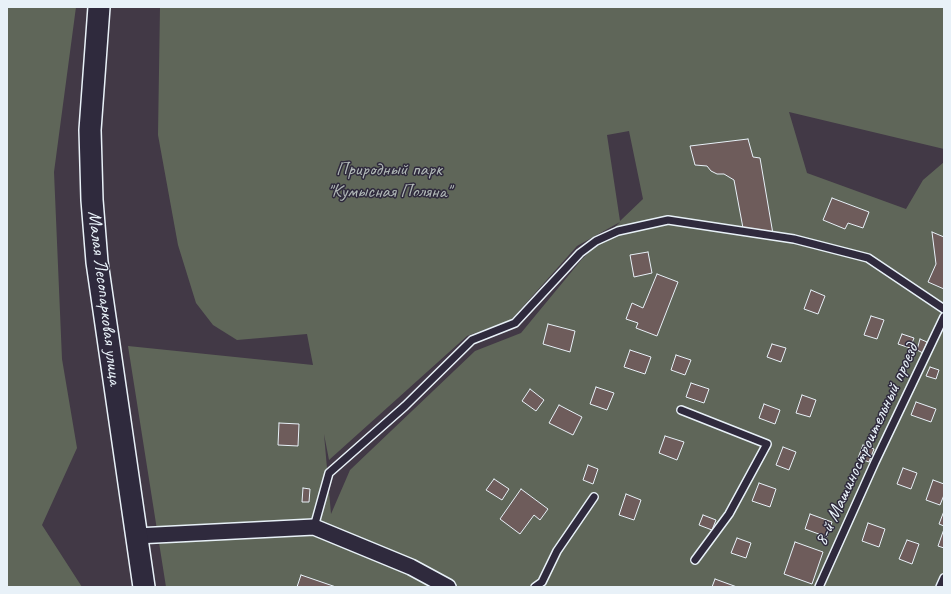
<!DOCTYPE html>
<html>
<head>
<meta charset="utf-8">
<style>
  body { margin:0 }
  #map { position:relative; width:951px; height:594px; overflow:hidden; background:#423946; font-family:Caveat,sans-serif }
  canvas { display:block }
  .frame { position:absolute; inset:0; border:8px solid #e8f1f8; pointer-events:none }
</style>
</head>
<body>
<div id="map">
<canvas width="951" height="594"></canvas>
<div class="frame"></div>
</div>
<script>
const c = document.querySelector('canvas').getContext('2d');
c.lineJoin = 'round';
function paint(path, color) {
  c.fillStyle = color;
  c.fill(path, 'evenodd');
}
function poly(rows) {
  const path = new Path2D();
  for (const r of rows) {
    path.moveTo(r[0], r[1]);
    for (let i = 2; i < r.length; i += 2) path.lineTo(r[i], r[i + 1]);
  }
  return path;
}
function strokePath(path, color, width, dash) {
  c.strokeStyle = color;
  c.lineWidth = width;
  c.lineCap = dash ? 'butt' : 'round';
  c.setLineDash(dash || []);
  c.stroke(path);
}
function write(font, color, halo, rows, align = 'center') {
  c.font = font + ' Caveat,sans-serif';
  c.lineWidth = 3;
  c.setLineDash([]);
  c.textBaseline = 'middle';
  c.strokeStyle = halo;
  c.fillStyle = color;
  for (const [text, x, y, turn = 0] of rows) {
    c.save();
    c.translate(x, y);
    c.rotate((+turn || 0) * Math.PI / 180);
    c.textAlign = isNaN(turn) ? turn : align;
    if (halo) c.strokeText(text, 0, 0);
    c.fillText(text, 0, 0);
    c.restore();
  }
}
const green = poly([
  [7,7,76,7,54,172,62,359,77,448,42,525,82,587,7,587],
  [160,7,944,7,944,149,789,112,807,173,906,209,923,180,944,162,944,587,166,587,128,346,313,365,307,334,237,340,213,325,196,303,178,245,158,135],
  [629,131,643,199,620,221,607,135],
  [620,222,582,259,521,333,475,351,350,470,331,514,324,434,329,460,467,336,511,320,577,246]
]);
const building = poly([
  [748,139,753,157,760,158,773,234,743,228,734,180,724,174,717,174,711,171,707,166,695,165,690,146,748,139],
  [832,198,869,212,863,228,848,223,845,229,823,220,832,198],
  [932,232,944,237,944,289,928,282,936,264,932,232],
  [648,252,652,273,634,277,630,255,648,252],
  [657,274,678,282,657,336,636,328,638,323,626,319,632,303,643,308,657,274],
  [811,290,825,296,818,314,804,309,811,290],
  [871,316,884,320,877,339,864,335,871,316],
  [548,324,575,331,570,352,543,344,548,324],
  [902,334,914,338,910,348,898,344,902,334],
  [920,339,927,342,923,353,917,350,920,339],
  [772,344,786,348,781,362,767,357,772,344],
  [630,350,651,357,645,374,624,367,630,350],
  [676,355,691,360,685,375,671,370,676,355],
  [930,367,939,370,936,379,926,376,930,367],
  [691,383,709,389,704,403,686,397,691,383],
  [596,387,614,393,607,410,590,404,596,387],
  [530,389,544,400,536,411,522,401,530,389],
  [802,395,816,400,810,417,796,413,802,395],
  [916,402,936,409,931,422,911,415,916,402],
  [764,404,780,410,775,424,759,418,764,404],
  [559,405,582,417,573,435,549,423,559,405],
  [279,423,299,424,298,446,278,445,279,423],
  [665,436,684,442,677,460,659,453,665,436],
  [863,445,874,449,869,462,858,458,863,445],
  [783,447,796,452,789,470,776,465,783,447],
  [588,465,598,469,593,484,583,480,588,465],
  [903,468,917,473,911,489,897,484,903,468],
  [494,479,509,489,502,500,486,490,494,479],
  [933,480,944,484,944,495,940,505,926,500,933,480],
  [759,483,776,489,770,507,752,501,759,483],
  [303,488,310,489,309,502,302,502,303,488],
  [521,489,548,509,540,520,534,515,520,534,500,519,521,489],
  [626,494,641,500,634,520,619,515,626,494],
  [944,511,944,526,939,524,944,511],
  [810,514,832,522,827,537,805,529,810,514],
  [703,515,716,520,712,530,699,525,703,515],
  [868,523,885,529,879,547,862,541,868,523],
  [944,529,944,548,938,546,944,529],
  [737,538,751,543,746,558,731,553,737,538],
  [907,540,919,544,912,564,899,559,907,540],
  [795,542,823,552,812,584,784,574,795,542],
  [301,575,336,587,297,587,301,575],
  [715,579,737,587,712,587,715,579]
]);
const lane = poly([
  [681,410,767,444,729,514,695,560],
  [314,527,329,473,405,406,472,340,515,323,580,253,596,241,618,231,668,220,794,239,868,258,944,309],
  [535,587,542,582,557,551,594,497],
  [819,587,875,462,944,317],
  [940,587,944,578]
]);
const street = poly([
  [136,536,314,527,411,567,448,587]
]);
const secondary = poly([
  [99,7,90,130,92,200,97,262,144,587]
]);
const parkNames = [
  ["Природный парк",389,170],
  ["\"Кумысная Поляна\"",389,192]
];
const streetNames = [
  ["Малая Лесопарковая улица",104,298,83],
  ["8-й Машиностроительный проезд",867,445,-65]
];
paint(green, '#5f6659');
paint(building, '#6e5c5b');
strokePath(building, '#e8f1f8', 1);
strokePath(lane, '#e8f1f8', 10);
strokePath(street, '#e8f1f8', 18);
strokePath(secondary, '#e8f1f8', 24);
strokePath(lane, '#2f2a3d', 7);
strokePath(street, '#2f2a3d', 15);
strokePath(secondary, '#2f2a3d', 21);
write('19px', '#b1b9b8', '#2f2a3d', parkNames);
write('19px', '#e8f1f8', '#2f2a3d', streetNames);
</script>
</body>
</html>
